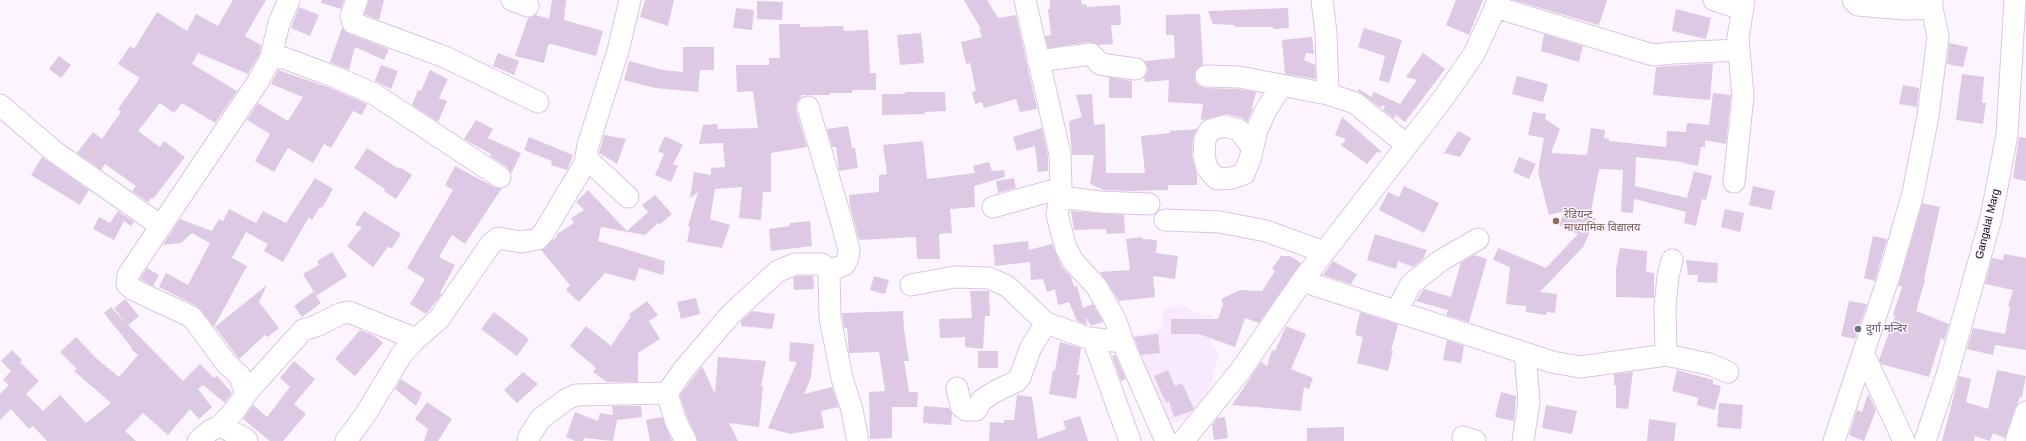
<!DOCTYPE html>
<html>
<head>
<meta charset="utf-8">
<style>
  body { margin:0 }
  canvas { display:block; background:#fcf4ff }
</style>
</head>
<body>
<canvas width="2026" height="441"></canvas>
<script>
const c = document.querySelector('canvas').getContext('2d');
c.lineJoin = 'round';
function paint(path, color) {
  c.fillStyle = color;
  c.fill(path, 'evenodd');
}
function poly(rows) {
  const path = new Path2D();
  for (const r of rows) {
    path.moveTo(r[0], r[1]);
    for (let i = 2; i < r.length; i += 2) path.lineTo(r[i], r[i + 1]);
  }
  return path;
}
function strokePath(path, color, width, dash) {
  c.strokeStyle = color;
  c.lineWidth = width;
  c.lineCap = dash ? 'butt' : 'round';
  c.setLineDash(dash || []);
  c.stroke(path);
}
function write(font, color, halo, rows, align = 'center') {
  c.font = font + ' Arial,"Noto Sans Devanagari",sans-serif';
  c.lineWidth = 3;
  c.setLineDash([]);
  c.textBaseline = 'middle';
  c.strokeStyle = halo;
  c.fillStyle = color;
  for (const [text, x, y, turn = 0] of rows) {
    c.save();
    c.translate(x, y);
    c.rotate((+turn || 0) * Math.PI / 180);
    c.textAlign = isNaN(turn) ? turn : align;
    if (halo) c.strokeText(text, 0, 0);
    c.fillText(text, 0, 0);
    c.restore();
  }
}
const built = poly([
  [1180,304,1201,315,1211,314,1210,342,1219,355,1203,412,1168,425,1128,337,1163,329,1163,311]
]);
const building = poly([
  [233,0,266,0,245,36,261,45,260,53,248,74,198,53,192,64,237,91,215,123,182,103,174,113,160,103,138,131,160,147,164,141,185,157,153,199,151,198,148,202,132,191,136,186,105,164,101,170,77,153,93,132,102,139,121,112,118,109,140,78,118,64,130,46,134,49,157,12,187,31,196,14,218,26],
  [322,0,344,0,341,9,321,3],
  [369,0,384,0,379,20,364,14],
  [552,0,566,0,564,20,603,31,596,56,551,44,548,45,544,63,515,56,528,18,536,15,549,19],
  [645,0,674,0,668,26,640,17],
  [964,0,987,0,998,18,1016,15,1037,109,1020,112,1016,99,984,108,982,102,975,104,972,92,976,91,970,63,966,64,961,42,982,37,979,30,981,29],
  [1050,0,1081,0,1082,5,1086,4,1087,7,1120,5,1121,25,1111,25,1113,44,1099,45,1089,42,1048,48,1045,36,1051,35,1048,9,1050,9],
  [1456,0,1483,0,1469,35,1446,25],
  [1513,0,1607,0,1599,25],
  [757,1,783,2,782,20,757,19],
  [299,7,319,15,310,36,291,28],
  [736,8,754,10,752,30,733,28],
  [1288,8,1289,28,1273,29,1273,27,1235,27,1235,25,1213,24,1208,11],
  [1676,9,1711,18,1706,39,1672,31],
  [1200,14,1203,65,1196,70,1195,81,1199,86,1205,88,1238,89,1256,92,1252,108,1253,109,1247,122,1242,118,1227,114,1201,120,1203,104,1168,102,1169,80,1145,82,1144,77,1148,70,1144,61,1175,58,1174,35,1166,35,1166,15],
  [779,24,800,24,800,27,843,26,844,31,868,30,870,73,876,73,876,90,852,90,852,93,830,93,830,95,802,95,796,104,796,110,807,147,771,153,771,192,763,192,761,220,739,218,742,187,715,189,710,219,730,225,722,248,687,242,690,227,688,226,698,192,690,198,694,172,711,175,711,168,725,167,723,143,699,144,703,125,717,124,718,129,758,128,753,91,737,92,736,65,769,65,769,58,780,58],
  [342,28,349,34,389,49,384,60,355,47,349,70,330,62],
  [1364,28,1402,40,1389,83,1379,80,1385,56,1358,47],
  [921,33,924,63,900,65,897,35],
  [1544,34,1583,46,1579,62,1541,51],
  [1312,37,1314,54,1306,53,1304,60,1315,65,1316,79,1285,74,1282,40],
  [1949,43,1968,47,1963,67,1947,64],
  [683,47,714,47,714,70,700,70,698,92,655,88,624,80,629,61,663,70,683,72],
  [498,53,519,61,514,75,493,66],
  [1423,53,1445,69,1405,122,1396,115,1394,119,1383,110,1385,107,1382,105,1381,108,1358,91,1359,89,1371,97,1374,92,1400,104,1417,80,1406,77],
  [59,56,71,65,61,78,49,69],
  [1713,63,1710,100,1653,95,1656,67],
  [381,65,398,71,391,89,375,81],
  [278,70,330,88,367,104,362,115,353,111,331,148,324,144,313,163,288,148,274,172,255,161,270,134,247,120,258,103,288,121,303,97,271,84],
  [430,70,448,79,439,98,447,101,438,122,412,105,418,90,421,91],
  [1962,74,1984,77,1982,103,1986,103,1983,124,1956,120],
  [1517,76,1548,84,1543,102,1512,94],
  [1109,77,1132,81,1132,98,1109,98],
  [1903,85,1919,88,1917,107,1899,104],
  [905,92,945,92,946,111,925,112,925,114,882,115,882,94,905,94],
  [1713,93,1731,95,1726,144,1705,140,1705,147,1701,147,1698,166,1683,163,1683,162,1636,157,1635,186,1687,198,1694,171,1712,176,1706,200,1702,199,1696,226,1684,223,1686,212,1634,199,1633,213,1621,212,1623,170,1599,169,1589,222,1594,218,1596,219,1583,247,1540,292,1557,294,1555,313,1547,312,1546,315,1526,312,1526,306,1506,304,1510,267,1493,260,1498,248,1546,268,1578,234,1559,225,1565,211,1549,215,1538,172,1544,138,1528,135,1533,112,1546,114,1545,119,1560,129,1551,153,1587,155,1591,128,1605,130,1604,138,1609,139,1609,141,1666,147,1667,131,1686,132,1687,123,1709,125],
  [1092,94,1094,125,1105,124,1106,173,1145,173,1141,136,1170,133,1170,131,1197,129,1193,138,1192,156,1197,175,1197,185,1168,185,1168,190,1128,191,1104,190,1090,184,1094,155,1072,155,1069,121,1082,117,1076,95],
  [1342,117,1381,151,1380,153,1377,152,1367,164,1341,145,1346,139,1335,135],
  [476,120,493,129,488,138,521,153,511,174,507,167,490,156,491,154,464,139],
  [848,126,852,148,855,148,858,168,839,171,836,147,832,147,827,129],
  [1042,128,1048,156,1048,171,1038,172,1035,146,1017,151,1013,137],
  [1458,131,1471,138,1460,157,1444,153],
  [604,135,626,139,617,164,599,153],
  [665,136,683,145,673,164,678,166,671,182,655,175,664,154,658,151],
  [529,137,573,155,567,170,551,165,552,161,524,150],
  [2019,137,2026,138,2026,181,2013,178],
  [923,141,927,179,975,173,973,166,989,162,992,171,1004,170,1005,177,974,186,975,207,950,209,952,233,939,234,940,259,917,259,916,237,859,240,850,206,849,195,879,192,879,175,887,174,883,145],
  [367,148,399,169,400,167,412,175,396,199,384,191,385,189,354,168],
  [42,157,89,190,80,205,31,175],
  [1519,157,1536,164,1529,179,1513,172],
  [455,166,494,187,502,188,465,244,452,235,439,257,455,265,440,293,442,294,426,314,410,304,425,279,407,268,453,190,445,185],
  [315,178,333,189,322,208,320,207,312,220,309,217,283,262,264,251,268,244,246,232,232,258,247,266,214,327,197,306,159,287,166,273,188,285,210,243,192,233,181,243,163,245,180,219,212,231,219,219,223,221,229,209,256,223,263,211,286,223],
  [1014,178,1016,188,998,193,996,181],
  [1404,186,1439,203,1424,233,1379,210,1388,192,1399,197],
  [1753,186,1775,191,1771,210,1749,205],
  [588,190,627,231,648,212,642,205,655,195,672,214,659,225,658,223,645,235,601,227,598,241,665,261,663,275,639,268,635,281,605,273,579,302,566,290,570,285,541,250,557,237,557,234,574,223,571,218,584,210,576,202],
  [1922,203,1940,207,1924,279,1925,280,1916,311,1949,324,1944,340,1941,338,1929,377,1881,364,1879,360,1895,316,1893,315,1902,287,1898,286],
  [1725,209,1744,213,1740,232,1721,227],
  [118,211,134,222,131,226,124,221,114,240,93,229,99,217,110,223],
  [364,211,401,234,392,248,388,247,373,267,347,246,362,227,355,225],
  [1071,211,1124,215,1125,233,1107,234,1106,229,1074,230],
  [810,221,812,246,771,251,769,229,790,226,790,223],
  [1375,234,1427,250,1423,259,1413,267,1398,261,1396,269,1367,260],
  [1873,236,1887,239,1875,281,1864,278],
  [1142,237,1142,239,1157,240,1156,253,1178,256,1175,279,1153,276,1155,297,1119,301,1100,272,1130,270,1126,239],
  [1028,241,1029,250,1052,244,1062,267,1071,277,1074,287,1077,286,1083,308,1093,304,1103,322,1091,326,1085,316,1087,325,1077,321,1069,302,1058,305,1055,289,1047,292,1043,279,1031,280,1030,262,995,266,993,245],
  [1620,248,1647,251,1646,272,1654,273,1654,298,1616,297,1616,269],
  [332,252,347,276,316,296,321,303,302,317,294,306,313,292,315,294,303,274,319,265,317,261],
  [2004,254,2026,258,2026,350,1995,345,1993,355,1967,349,1973,328,2005,334,2010,307,2008,306,2013,290,1985,284,1992,258,2003,260],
  [1474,255,1487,259,1469,322,1446,315,1448,310,1416,301,1424,289,1451,297,1461,262],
  [1281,256,1290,256,1301,263,1259,323,1245,318,1235,347,1199,334,1171,334,1171,319,1218,319,1223,304,1221,299,1240,290,1262,291,1275,271,1272,269],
  [1686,260,1718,263,1717,283,1697,282,1698,275,1688,275],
  [1333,261,1357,274,1351,284,1323,275],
  [147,268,159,275,153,286,140,279],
  [797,276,813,276,814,289,794,290,793,278],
  [874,276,889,280,885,294,870,290],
  [267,285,259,302,279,328,268,337,265,335,239,359,215,327],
  [970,291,989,291,990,316,985,316,983,349,965,347,965,337,940,338,939,319,972,318],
  [696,298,700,314,681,319,677,302],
  [125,299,139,316,128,325,183,381,200,364,214,378,217,376,232,393,225,403,203,385,198,389,212,407,199,419,190,409,168,435,143,413,125,431,136,441,47,441,33,426,29,429,11,409,0,420,0,394,9,385,3,380,11,371,1,361,12,350,22,360,20,362,39,381,26,394,43,411,60,395,86,423,111,403,74,371,77,369,60,352,76,337,97,359,119,377,138,355,131,349,132,348,104,313,111,307,126,323,114,308],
  [647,301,658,315,649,321,660,339,638,353,638,382,607,382,593,372,596,368,570,346,586,326,611,346,631,316,629,314],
  [1849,301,1867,304,1855,339,1841,336],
  [752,311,775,314,772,329,741,326,741,321],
  [903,311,904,330,909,361,904,361,909,392,918,392,917,407,892,407,892,438,870,439,869,392,885,391,879,352,849,353,847,328,844,328,842,313],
  [494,312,529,339,517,356,481,329],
  [1360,312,1398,324,1391,351,1393,351,1388,371,1357,363,1363,337,1355,335],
  [1286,326,1306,334,1291,369,1313,378,1309,389,1304,387,1301,411,1232,405,1261,362,1267,366,1272,350,1275,351],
  [360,330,373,335,383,343,355,376,335,359],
  [1158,334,1160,353,1141,355,1134,337],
  [1447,340,1464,346,1461,363,1443,360],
  [790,342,814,344,811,377,804,394,832,387,839,407,821,411,824,428,790,434,768,428,797,362,789,361],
  [1060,342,1081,348,1077,375,1080,375,1076,399,1049,394,1053,370,1055,370],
  [978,351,998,351,998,368,978,368],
  [1115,355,1126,379,1121,381,1112,356],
  [718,357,766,361,761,386,763,386,759,427,729,423,738,441,698,441,687,417,680,395,702,366,715,394],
  [294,361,315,379,294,404,306,414,283,441,270,441,243,419,253,405,267,417,290,387,280,378],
  [1168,370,1175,386,1182,383,1194,409,1192,411,1174,417,1169,401,1166,403,1154,376],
  [1677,370,1713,380,1713,384,1721,386,1715,410,1697,405,1698,398,1672,391],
  [1997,370,2026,376,2022,397,2020,397,2005,438,1993,433,1990,441,1975,436,1974,441,1942,441,1959,376,1971,379,1966,402,1988,409],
  [523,372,538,384,517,403,504,390],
  [1633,372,1628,409,1616,408,1616,385,1614,385,1614,374],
  [401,379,422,393,416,406,395,389],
  [1501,392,1516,396,1514,421,1495,417],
  [1868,394,1876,410,1864,441,1849,435,1857,410,1862,412],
  [1017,395,1032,397,1038,439,1066,429,1063,421,1080,416,1088,441,989,441,990,422,1004,423,1004,420,1014,420],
  [427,402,452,419,438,441,424,441,428,429,415,419],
  [1719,403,1743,405,1741,429,1717,427],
  [1546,405,1577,411,1572,434,1542,428],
  [612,406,641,406,642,417,617,420,613,441,584,438,583,441,575,441,566,437,575,412,598,421,600,413,613,415],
  [924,406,949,408,952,413,951,425,923,423],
  [662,417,672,441,650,441,646,420],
  [1225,417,1228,438,1214,440,1212,425,1217,418],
  [1649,419,1676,423,1674,441,1647,441],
  [1344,427,1344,441,1307,441,1307,428]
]);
const minor = poly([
  [357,0,351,16,353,23,445,57,538,102],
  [512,0,528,6],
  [1025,0,1060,154,1061,188,1057,215,1066,248,1073,261,1096,286,1115,319,1126,350,1166,441],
  [1322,0,1326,33,1328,94],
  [1714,0,1742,9],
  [1853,0,1858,5,1904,9,1932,8],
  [1495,7,1653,55,1673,53,1739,50,1738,38,1744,0],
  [271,57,284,58,335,77,374,94,500,177],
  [1038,61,1091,54,1100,64,1136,69],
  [1206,76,1239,77,1328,94,1355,103,1407,145],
  [0,105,55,152,161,226],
  [808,107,842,223,849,250,848,257,844,265,829,271],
  [1252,147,1239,130,1224,126,1210,130,1205,139,1204,156,1207,168,1217,179,1232,178,1244,174,1250,159,1257,130,1266,110,1282,85],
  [586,158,628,197],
  [1734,182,1743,96,1739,50],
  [1061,197,1100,202,1149,204],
  [993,207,1061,188],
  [1165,220,1220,222,1266,231,1324,252],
  [1302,281,1525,353,1529,402,1523,441],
  [911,285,954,277,989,278,1007,286,1046,323,1088,338,1123,342],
  [1396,312,1411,284,1440,261,1478,239],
  [1093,339,1130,441],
  [1525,353,1552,362,1580,367,1666,355,1709,364,1728,372],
  [1666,355,1665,307,1668,276,1672,260],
  [1864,355,1904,441],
  [957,388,961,406,966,410,976,410,982,400,996,391,1017,381,1020,377,1031,347,1046,323],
  [249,390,303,330,316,326,340,314,349,312,416,339,439,319,490,245,498,238,521,242,538,239,544,232,585,163,588,145,618,51,630,0],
  [667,393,684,369,731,314,778,271,795,264,822,264,829,271,830,318,842,378,852,410,858,441],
  [667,393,676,422,686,441],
  [220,426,235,410,249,390,243,386,240,376,226,363,192,317,134,290,127,284,128,275,259,80,271,57,279,23,289,0],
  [1463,437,1475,441],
  [198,441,211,430,220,426,244,438,247,441],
  [346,441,365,415,402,354,416,339],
  [528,441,529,437,540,419,567,399,576,395,667,393],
  [1183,441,1241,370,1302,281,1442,100,1474,54,1499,0],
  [1834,441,1890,273,1913,193,1928,116,1938,37,1932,8,1932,0],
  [1925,441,1948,372,1991,218,2007,135,2015,0],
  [2016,441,2026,412]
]);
const markers = [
  [1556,221,4,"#8d6e63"],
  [1858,329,4,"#6b7280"]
];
const educationNames = [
  ["रेडियन्ट",1564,215],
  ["माध्यामिक विद्यालय",1564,228]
];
const streetNames = [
  ["Gangalal Marg",1988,224,-76]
];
const worshipNames = [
  ["दुर्गा मन्दिर",1866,329]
];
paint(built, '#f9e9fe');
paint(building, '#ddc9e4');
strokePath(minor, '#dbc6e1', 23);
strokePath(minor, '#fff', 21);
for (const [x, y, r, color] of markers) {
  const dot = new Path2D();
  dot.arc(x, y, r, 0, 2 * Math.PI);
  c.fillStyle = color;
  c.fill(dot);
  strokePath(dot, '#fcf4ff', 1.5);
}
write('11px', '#785e54', '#fcf4ff', educationNames, 'left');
write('11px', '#160f19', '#fcf4ff', streetNames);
write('11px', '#5b616d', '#fcf4ff', worshipNames, 'left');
</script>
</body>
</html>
